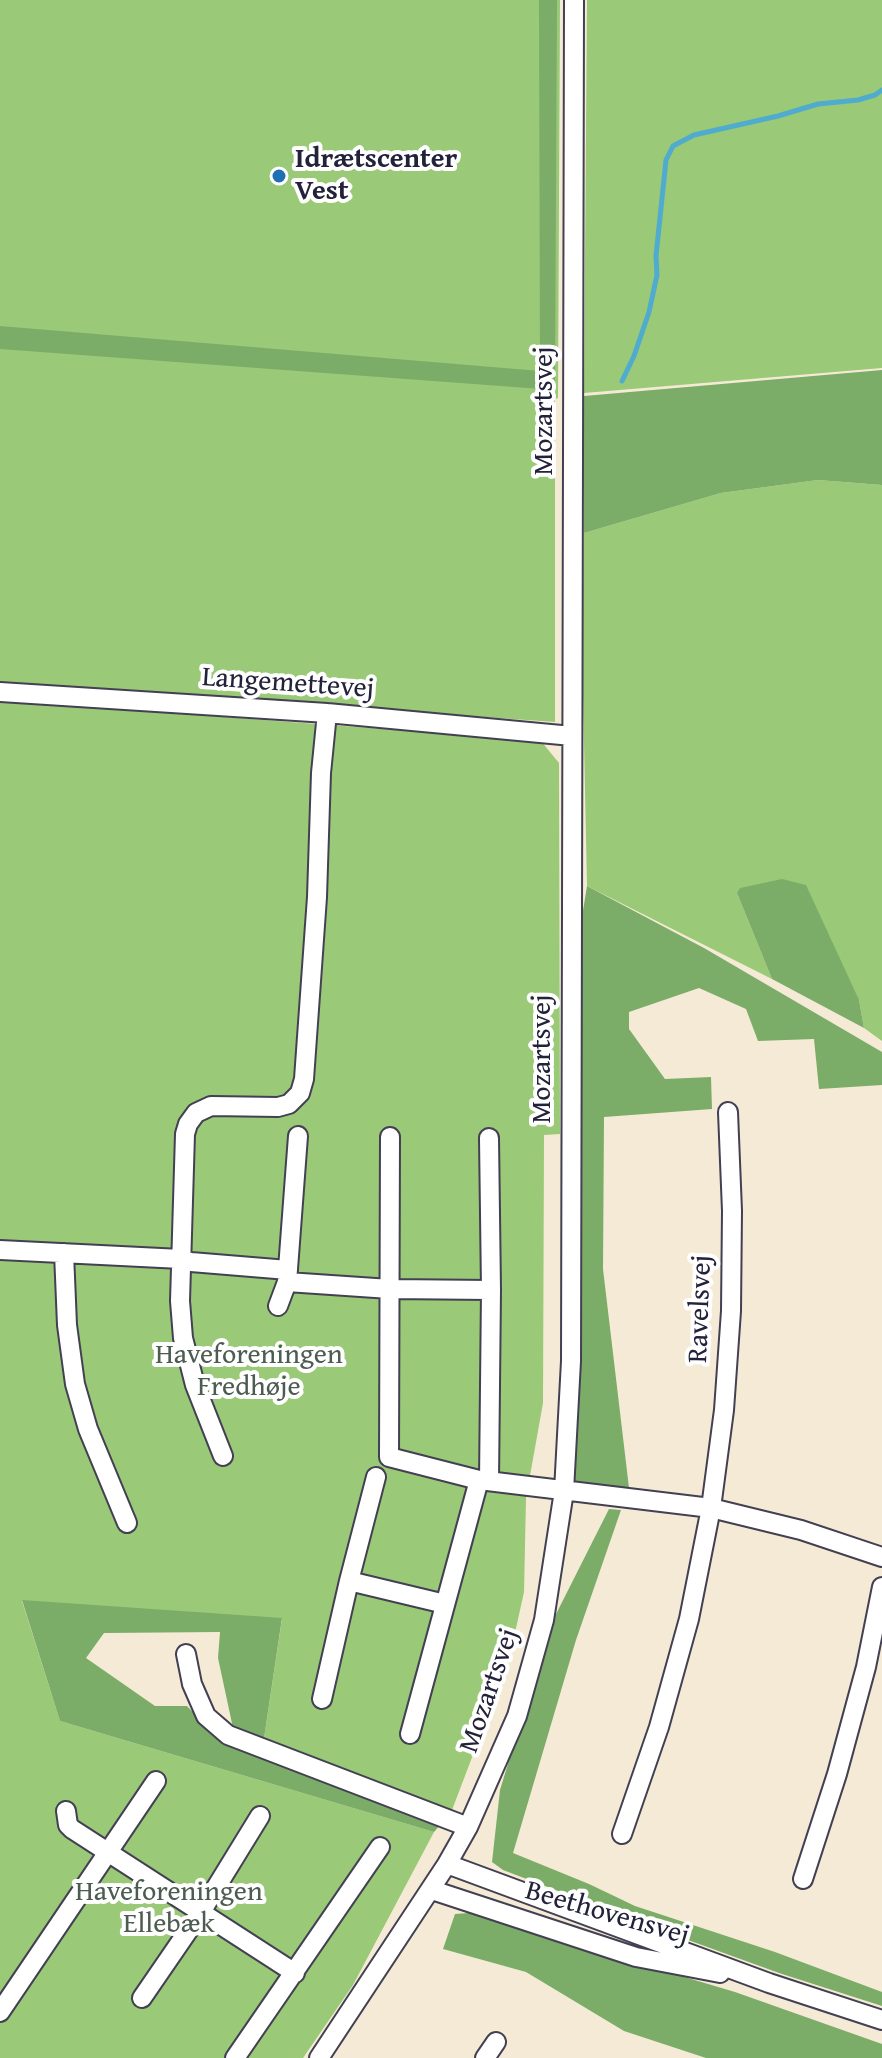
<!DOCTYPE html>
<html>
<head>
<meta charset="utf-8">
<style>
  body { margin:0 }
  canvas { display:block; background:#f5ead5 }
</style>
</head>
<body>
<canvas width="882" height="2058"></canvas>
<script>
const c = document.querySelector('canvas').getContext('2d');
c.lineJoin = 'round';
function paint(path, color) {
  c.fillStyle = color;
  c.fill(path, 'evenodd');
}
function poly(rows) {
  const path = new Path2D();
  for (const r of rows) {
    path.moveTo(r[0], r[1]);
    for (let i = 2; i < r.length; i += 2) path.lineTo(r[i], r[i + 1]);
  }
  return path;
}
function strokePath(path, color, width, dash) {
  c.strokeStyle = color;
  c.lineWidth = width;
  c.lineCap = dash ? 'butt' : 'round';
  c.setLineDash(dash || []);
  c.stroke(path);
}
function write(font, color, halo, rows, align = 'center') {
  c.font = font + ' "Gentium Book Plus",serif';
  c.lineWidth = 8;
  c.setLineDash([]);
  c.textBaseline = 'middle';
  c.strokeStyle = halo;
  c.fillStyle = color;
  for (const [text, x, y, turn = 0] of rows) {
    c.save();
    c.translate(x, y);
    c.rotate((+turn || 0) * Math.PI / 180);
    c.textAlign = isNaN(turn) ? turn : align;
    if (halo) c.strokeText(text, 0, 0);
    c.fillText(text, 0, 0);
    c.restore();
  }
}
const green = poly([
  [0,0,560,0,558,398,555,399,555,722,0,683],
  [587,0,882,0,882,368,584,393],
  [818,480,882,485,882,1041,864,1028,859,1000,737,893,772,979,587,886,582,645,584,533,721,493],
  [0,700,541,741,559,763,560,1134,544,1135,543,1403,526,1498,524,1592,509,1660,452,1810,263,1745,282,1619,22,1601,60,1721,434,1832,353,1985,303,2058,0,2058]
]);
const forest = poly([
  [539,0,557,0,555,390,0,349,0,326,540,371],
  [882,370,882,485,818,480,721,493,584,533,584,396],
  [782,879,806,885,859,1000,864,1028,772,979,737,893,740,888],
  [587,886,704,948,882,1052,882,1085,819,1089,814,1039,758,1041,746,1009,699,988,629,1012,629,1029,665,1079,711,1077,712,1109,604,1117,603,1269,629,1488,575,1482,575,1231,580,929],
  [609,1509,621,1510,576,1640,513,1853,589,1884,635,1906,775,1952,882,1992,882,2006,779,1973,666,1932,503,1870,492,1862,500,1790,550,1626],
  [22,1600,282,1618,263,1745,233,1728,218,1658,220,1632,104,1633,86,1658,155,1706,187,1706,206,1726,441,1824,434,1832,60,1721],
  [469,1913,735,1992,882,2044,882,2058,706,2058,624,2031,526,1972,443,1949,455,1914]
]);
const stream = poly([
  [622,381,634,356,649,312,657,275,656,256,666,160,673,146,694,135,778,116,818,104,858,100,875,95,882,90]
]);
const minor = poly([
  [0,692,327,713,572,736],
  [298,1136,287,1282,390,1289,491,1290,489,1481],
  [390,1137,389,1457,479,1480,711,1508,801,1530,882,1557],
  [489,1138,491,1290],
  [0,1250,181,1259,191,1262,288,1270],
  [64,1253,67,1325,75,1384,88,1429,127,1523],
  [278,1306,287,1282],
  [223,1456,195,1385,183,1338,180,1301,185,1134,188,1124,196,1113,211,1106,278,1107,289,1104,300,1093,304,1079,317,897,321,773,327,713],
  [376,1477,349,1581,445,1604],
  [186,1654,192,1684,206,1716,228,1735,468,1827],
  [322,1699,349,1581],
  [410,1734,479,1480],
  [66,1811,68,1825,72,1829,295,1973],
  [622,1834,659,1727,689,1619,711,1508,724,1410,731,1311,732,1211,728,1112],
  [447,1864,769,1983,882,2020],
  [803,1879,837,1774,866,1667,882,1587],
  [432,1890,636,1957,720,1973],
  [142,1998,201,1912,260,1816],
  [0,2012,156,1781],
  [235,2058,380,1847],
  [319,2058,447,1864,468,1827,517,1716,544,1620,564,1491,571,1361,574,0],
  [485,2058,496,2042]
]);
const markers = [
  [279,176,8,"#1f6fb2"]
];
const poiNames = [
  ["Idrætscenter",295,160],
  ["Vest",295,192]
];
const streetNames = [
  ["Mozartsvej",545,411,-90],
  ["Langemettevej",288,684,4],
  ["Mozartsvej",543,1059,-90],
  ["Ravelsvej",701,1309,-88],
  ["Mozartsvej",490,1691,-71],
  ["Beethovensvej",607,1914,16]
];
const parkNames = [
  ["Haveforeningen",249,1356],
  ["Fredhøje",249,1388],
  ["Haveforeningen",169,1893],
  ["Ellebæk",169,1925]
];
paint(green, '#9ac977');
paint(forest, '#7bad68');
strokePath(stream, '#50acce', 5);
strokePath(minor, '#424052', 22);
strokePath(minor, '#fff', 18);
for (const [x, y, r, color] of markers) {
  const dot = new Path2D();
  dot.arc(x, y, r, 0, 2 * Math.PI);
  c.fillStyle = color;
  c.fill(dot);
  strokePath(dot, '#fff', 3);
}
write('bold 28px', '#22223b', '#fff', poiNames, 'left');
write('28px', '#22223b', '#fff', streetNames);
write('28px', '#4c5c50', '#fff', parkNames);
</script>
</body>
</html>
